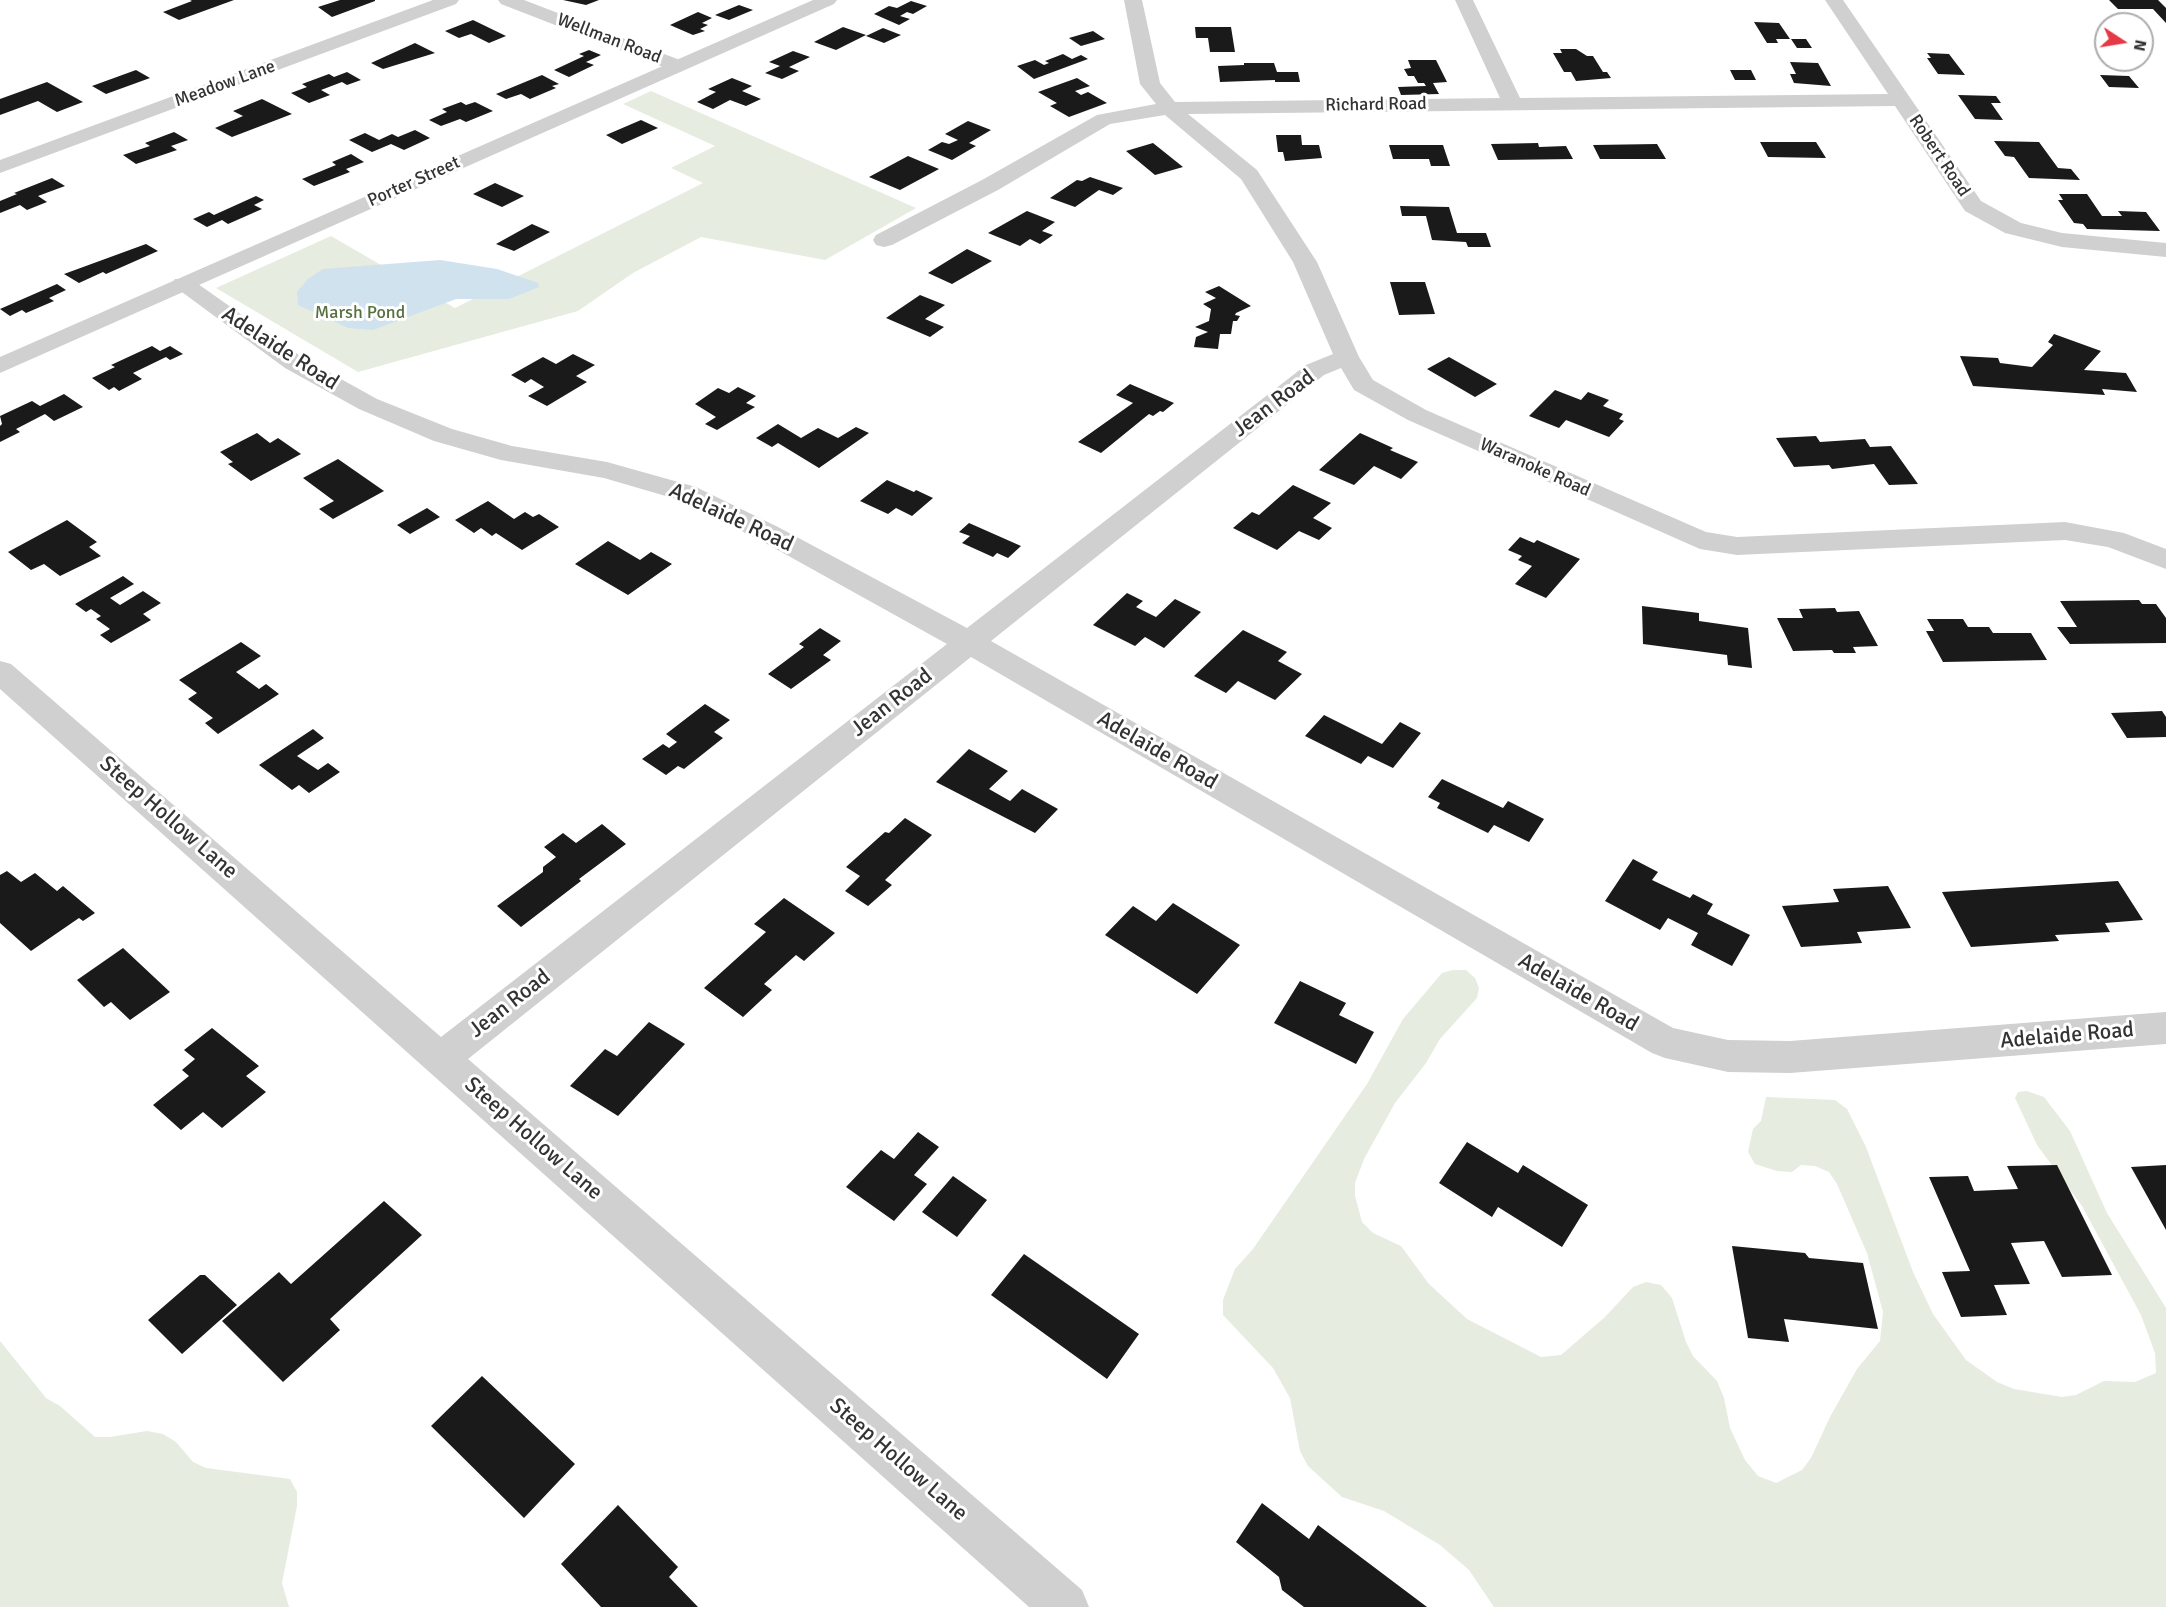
<!DOCTYPE html>
<html>
<head>
<meta charset="utf-8">
<style>
  body { margin:0 }
  #map { position:relative; width:2166px; height:1607px; overflow:hidden; background:#fff; font-family:Signika,sans-serif }
  canvas { display:block }
  .north { position:absolute; left:2094px; top:12px; width:60px; height:60px; box-sizing:border-box; background:#fff; border:2px solid #adadad; border-radius:50%; rotate:102deg; font-size:16px; font-weight:700; line-height:24px; text-align:center; color:#333 }
  .north::after { content:''; display:block; margin:auto; width:21px; height:27px; background:#e63946; clip-path:polygon(50% 0,100% 100%,50% 72%,0 100%) }
</style>
</head>
<body>
<div id="map">
<canvas width="2166" height="1607"></canvas>
<div class="north">N</div>
</div>
<script>
const c = document.querySelector('canvas').getContext('2d');
c.lineJoin = 'round';
function paint(path, color) {
  c.fillStyle = color;
  c.fill(path, 'evenodd');
}
function poly(rows) {
  const path = new Path2D();
  for (const r of rows) {
    path.moveTo(r[0], r[1]);
    for (let i = 2; i < r.length; i += 2) path.lineTo(r[i], r[i + 1]);
  }
  return path;
}
function write(font, color, halo, rows, align = 'center') {
  c.font = font + ' Signika,sans-serif';
  c.lineWidth = 6;
  c.setLineDash([]);
  c.textBaseline = 'middle';
  c.strokeStyle = halo;
  c.fillStyle = color;
  for (const [text, x, y, turn = 0] of rows) {
    c.save();
    c.translate(x, y);
    c.rotate((+turn || 0) * Math.PI / 180);
    c.textAlign = isNaN(turn) ? turn : align;
    if (halo) c.strokeText(text, 0, 0);
    c.fillText(text, 0, 0);
    c.restore();
  }
}
const green = poly([
  [651,91,916,208,825,260,701,237,633,273,578,311,358,372,216,288,331,236,455,308,703,183,671,168,715,146,623,104],
  [1453,970,1466,970,1475,978,1479,988,1477,998,1440,1039,1426,1063,1395,1103,1364,1159,1355,1183,1355,1196,1362,1222,1373,1233,1401,1246,1429,1284,1467,1319,1541,1357,1561,1355,1605,1317,1633,1287,1646,1282,1661,1285,1672,1298,1686,1342,1693,1356,1717,1381,1724,1398,1730,1428,1745,1460,1758,1476,1776,1483,1802,1470,1811,1458,1830,1417,1857,1369,1880,1341,1883,1312,1867,1253,1837,1184,1829,1172,1815,1166,1801,1165,1792,1172,1777,1171,1755,1164,1748,1152,1753,1129,1761,1121,1766,1097,1835,1100,1847,1109,1866,1147,1913,1272,1933,1314,1966,1360,1997,1382,2014,1389,2062,1397,2076,1395,2104,1381,2135,1382,2156,1373,2155,1353,2141,1315,2082,1206,2037,1145,2015,1098,2018,1092,2027,1091,2044,1097,2070,1131,2107,1213,2166,1308,2166,1607,1494,1607,1469,1570,1440,1545,1384,1511,1342,1497,1308,1466,1300,1451,1290,1398,1273,1368,1223,1315,1223,1300,1235,1269,1253,1249,1367,1084,1403,1019,1442,973],
  [0,1341,46,1398,60,1406,95,1437,110,1437,147,1431,163,1434,176,1442,193,1462,206,1468,290,1479,297,1492,297,1506,282,1583,289,1607,0,1607]
]);
const water = poly([
  [440,260,497,269,538,283,539,287,509,299,456,299,373,330,348,328,298,305,297,292,308,279,323,269]
]);
const building = poly([
  [190,0,234,0,179,20,163,12,192,1],
  [340,0,375,0,375,1,332,17,318,7],
  [563,0,599,0,586,5],
  [2109,0,2158,0,2166,8,2166,23,2153,9,2118,9],
  [911,1,927,6,913,14,907,12,900,16,910,19,899,25,874,14,889,6,897,8],
  [739,5,753,10,729,20,715,15],
  [698,12,712,18,702,23,708,25,700,29,705,31,693,35,670,25],
  [473,20,506,36,489,43,471,34,459,38,445,31],
  [1754,22,1779,23,1790,39,1776,39,1778,43,1767,43],
  [843,27,866,35,836,50,814,42],
  [1195,27,1231,27,1235,52,1210,52,1208,38,1196,38],
  [883,28,901,35,884,43,866,36],
  [1093,31,1105,39,1081,46,1069,38],
  [1791,39,1806,39,1812,48,1797,48],
  [415,43,435,53,383,69,371,63],
  [1560,49,1576,49,1587,56,1593,56,1603,72,1607,72,1611,78,1576,81,1571,72,1564,72,1553,53,1562,53],
  [589,50,601,55,586,62,594,65,569,77,554,70,584,56,579,54],
  [793,51,810,57,789,67,799,71,782,79,765,73,780,66,769,62],
  [1927,53,1949,54,1965,75,1938,74,1927,58,1931,58],
  [1063,54,1072,59,1081,55,1088,59,1034,79,1017,66,1035,60,1044,65,1049,63,1045,61],
  [1408,60,1436,60,1447,82,1433,83,1439,94,1401,95,1398,87,1426,86,1424,83,1418,83,1414,76,1408,76,1404,69,1411,68],
  [1790,62,1818,63,1831,86,1794,83,1790,74,1796,74],
  [1244,63,1274,63,1277,72,1298,72,1300,82,1275,82,1275,80,1220,82,1218,66,1244,65],
  [136,70,150,78,106,94,92,86],
  [1730,70,1751,70,1756,80,1735,80],
  [347,72,361,80,347,85,342,82,321,90,330,95,309,103,291,93,307,87,302,84,329,74,334,77],
  [542,75,559,84,552,86,556,88,530,99,521,94,506,99,496,94],
  [2100,75,2129,76,2139,88,2109,87],
  [732,78,752,86,742,91,761,99,746,106,730,100,713,109,697,102,716,92,708,89],
  [1077,78,1090,86,1075,91,1081,95,1088,92,1107,103,1069,117,1050,106,1057,103,1038,92],
  [47,82,83,102,57,112,38,101,0,115,0,99],
  [1958,95,1996,96,2001,103,1991,103,2003,120,1975,119],
  [262,99,292,114,232,137,215,128,243,116,233,111],
  [461,102,466,105,475,102,493,111,466,122,460,119,441,126,429,120,447,112,442,109],
  [641,120,658,128,622,144,606,135],
  [968,121,991,130,969,143,976,146,952,160,928,150,942,142,949,144,958,140,945,134],
  [415,130,430,138,404,150,391,144,372,152,349,140,365,133,379,140,392,134,398,137],
  [174,132,188,140,171,146,177,150,136,164,123,155,150,146,145,143],
  [1276,135,1301,135,1302,145,1319,145,1322,158,1285,161,1283,152,1278,152],
  [1994,141,2039,142,2058,168,2071,169,2080,180,2029,178,2014,157,2005,156],
  [1760,142,1816,142,1826,158,1768,157],
  [1153,143,1183,167,1155,175,1126,151],
  [1538,143,1539,147,1566,146,1573,159,1498,160,1491,144],
  [1657,144,1666,159,1600,159,1593,145],
  [1389,145,1443,145,1450,166,1431,166,1429,159,1393,159],
  [351,154,364,162,346,169,350,172,314,186,302,179,336,165,332,162],
  [908,156,939,169,900,190,869,177],
  [1090,177,1123,188,1113,195,1099,190,1075,207,1050,198,1077,180,1082,181],
  [52,178,65,186,38,196,47,202,27,210,20,205,0,213,0,201,17,194,14,193],
  [495,183,524,196,502,207,473,194],
  [2059,194,2087,194,2102,216,2122,216,2118,211,2146,212,2160,231,2087,229,2083,224,2074,223,2058,200,2063,200],
  [256,196,264,200,254,205,262,209,228,224,222,220,207,227,193,219,209,212,214,215],
  [1400,206,1449,207,1457,233,1486,233,1491,247,1468,247,1466,242,1432,240,1426,216,1402,216],
  [1027,211,1055,222,1042,231,1053,235,1040,244,1030,239,1020,246,988,233],
  [532,224,550,232,514,251,496,244],
  [146,244,158,251,106,274,103,272,79,283,64,274],
  [967,249,992,261,952,284,928,273],
  [1390,282,1425,282,1435,314,1399,315],
  [57,284,66,290,49,298,54,301,26,313,22,310,10,316,0,309],
  [1219,286,1251,306,1236,313,1235,315,1240,316,1237,321,1233,321,1231,334,1220,334,1218,349,1194,347,1196,337,1208,332,1195,327,1209,321,1211,309,1203,304,1216,298,1205,292],
  [920,295,945,305,925,319,944,327,930,337,886,318],
  [2054,334,2101,351,2084,370,2126,373,2137,392,2102,389,2105,395,1973,386,1960,356,1998,358,2000,363,2032,367,2053,345,2048,342],
  [152,346,160,351,170,346,183,354,170,360,166,357,133,373,142,379,119,391,114,387,109,390,92,378,115,367,111,365],
  [573,354,595,365,576,376,587,382,547,406,528,396,544,387,531,379,525,383,511,375,543,357,556,364],
  [1449,357,1497,384,1475,397,1427,369],
  [1130,384,1174,403,1163,412,1160,411,1153,416,1149,414,1101,453,1078,442,1133,403,1116,395],
  [738,387,756,396,746,403,755,407,717,430,705,424,716,417,695,404,718,388,729,393],
  [1555,390,1581,400,1588,392,1609,400,1603,406,1623,414,1619,419,1624,421,1609,437,1566,420,1559,428,1529,416],
  [64,394,83,407,54,421,45,414,16,429,20,432,0,442,0,426,2,424,0,416,32,401,40,406],
  [778,424,801,438,818,428,838,438,856,427,869,433,819,468,778,443,772,447,756,438],
  [257,433,270,443,278,438,301,454,251,481,228,464,233,462,220,452],
  [1360,433,1393,448,1390,450,1418,462,1401,479,1374,466,1354,485,1319,470],
  [1816,436,1820,442,1865,439,1870,447,1891,446,1918,484,1889,485,1874,464,1832,469,1829,465,1794,467,1776,438],
  [338,459,384,491,333,519,319,509,334,501,303,478],
  [887,480,914,492,916,490,933,498,912,516,896,508,888,514,860,501],
  [1293,485,1331,503,1313,518,1332,528,1319,540,1299,531,1277,550,1233,528,1252,512,1259,515],
  [488,501,514,519,525,512,533,517,539,514,559,527,522,550,496,533,492,536,481,528,474,533,455,520],
  [427,508,440,517,410,534,397,525],
  [67,520,97,542,89,547,101,556,60,576,44,564,31,570,8,552],
  [969,523,1021,546,1008,558,997,553,993,557,962,543,970,536,959,532],
  [1520,537,1534,543,1537,540,1580,559,1546,598,1515,584,1532,566,1518,560,1522,556,1508,550],
  [608,541,640,560,651,552,672,564,628,595,575,564],
  [123,576,134,584,110,598,120,605,143,591,161,603,143,614,151,620,111,643,100,635,110,629,96,619,101,616,91,609,86,612,75,604],
  [1127,593,1143,601,1136,607,1156,617,1175,599,1201,612,1164,648,1145,637,1135,646,1093,625],
  [2139,600,2142,604,2156,604,2166,618,2166,643,2070,644,2057,627,2077,627,2060,601],
  [1642,606,1699,613,1699,621,1748,628,1752,668,1728,665,1727,655,1643,644],
  [1835,608,1837,612,1859,611,1878,646,1853,647,1856,653,1834,653,1832,650,1793,651,1777,618,1803,618,1799,609],
  [1927,619,1963,619,1968,627,1989,627,1993,633,2031,633,2047,660,1943,662,1926,631,1934,631],
  [820,628,841,641,823,655,831,660,791,689,768,674,804,647,799,644],
  [1243,630,1287,652,1278,661,1302,674,1275,700,1238,681,1226,693,1194,676],
  [241,642,261,656,236,672,259,689,266,684,279,694,218,734,205,723,213,718,188,699,197,693,179,680],
  [705,704,730,720,714,732,723,738,684,769,678,766,666,775,642,759,663,744,669,748,677,742,666,734],
  [2162,711,2166,717,2166,737,2127,738,2111,713],
  [1324,715,1382,744,1400,722,1421,733,1393,768,1368,756,1361,764,1305,736],
  [313,729,324,738,297,756,318,770,328,763,340,772,309,793,299,785,292,790,259,765],
  [969,749,1008,771,989,789,1010,801,1022,789,1058,809,1035,833,936,782],
  [1442,779,1503,808,1508,801,1544,819,1529,842,1494,825,1488,833,1437,808,1440,803,1428,797],
  [905,818,932,835,885,880,892,885,868,906,845,891,860,876,846,867,885,832,889,833],
  [602,824,626,844,579,879,581,881,521,927,497,906,543,872,543,867,556,857,544,847,563,833,576,843],
  [1633,859,1658,872,1652,880,1690,898,1693,894,1713,904,1707,914,1750,935,1732,966,1691,945,1698,933,1668,918,1660,930,1605,901],
  [7,871,21,882,35,873,57,891,63,886,95,913,83,921,79,918,31,951,0,923,0,875],
  [2118,881,2143,920,2105,923,2110,932,2055,935,2059,941,1971,947,1942,892],
  [1888,886,1911,928,1857,932,1862,943,1801,947,1782,906,1839,902,1833,889],
  [784,898,835,933,804,961,796,955,764,984,772,990,743,1017,704,988,766,932,754,924],
  [1173,903,1240,945,1197,994,1105,935,1133,906,1156,921],
  [123,948,170,992,130,1020,111,1002,104,1007,77,980],
  [1300,981,1346,1003,1339,1015,1374,1032,1356,1064,1274,1023],
  [649,1022,685,1044,618,1116,570,1086,605,1049,617,1056],
  [212,1028,259,1066,246,1076,266,1092,222,1128,203,1112,181,1130,153,1105,189,1076,182,1070,195,1059,184,1050],
  [918,1132,939,1147,914,1175,927,1184,894,1221,846,1187,881,1150,894,1159],
  [1467,1142,1518,1173,1523,1165,1588,1205,1562,1247,1498,1207,1492,1217,1439,1183],
  [2057,1165,2112,1275,2062,1277,2044,1241,2011,1243,2030,1284,1994,1285,2007,1315,1961,1317,1942,1272,1970,1271,1929,1177,1968,1176,1974,1191,2018,1189,2007,1166],
  [2166,1165,2166,1230,2131,1167],
  [953,1176,987,1200,957,1237,922,1212],
  [384,1201,422,1235,330,1319,340,1330,283,1382,222,1321,279,1272,291,1284],
  [1732,1246,1805,1253,1809,1258,1863,1263,1878,1329,1784,1319,1789,1342,1748,1338],
  [1024,1254,1139,1334,1107,1379,991,1295],
  [200,1275,205,1275,237,1305,182,1354,148,1320],
  [482,1376,575,1464,524,1518,431,1426],
  [1262,1503,1309,1539,1318,1525,1427,1607,1304,1607,1282,1590,1279,1577,1236,1542],
  [618,1505,678,1567,669,1577,698,1607,601,1607,561,1564]
]);
const minor = poly([
  [433,0,459,0,456,4,0,173,0,160,433,0],
  [498,0,524,0,685,62,688,66,678,72,671,70,501,4,498,0],
  [1124,0,1142,0,1160,83,1175,102,1500,98,1455,0,1473,0,1520,98,1888,94,1825,0,1843,0,1981,201,2021,223,2062,233,2166,243,2166,257,2062,247,2005,233,1965,211,1895,106,1188,114,1257,170,1317,262,1359,357,1373,380,1426,410,1706,532,1737,537,2065,522,2124,533,2166,549,2166,569,2108,547,2065,540,1737,555,1700,549,1408,420,1354,390,1341,368,1324,375,991,641,1673,1028,1728,1040,1790,1041,2166,1012,2166,1044,1790,1073,1728,1072,1665,1058,1652,1053,971,657,468,1059,1082,1590,1089,1607,1029,1607,0,689,0,661,11,664,441,1037,947,644,758,539,676,499,604,478,501,460,434,441,359,409,285,368,171,284,175,279,191,279,303,358,377,399,452,429,512,446,607,462,696,487,778,527,967,628,1306,365,1333,354,1293,262,1241,179,1165,115,1110,124,998,190,892,245,884,247,876,245,873,240,876,235,982,180,1097,115,1156,104,1140,84,1124,0]
]);
const tertiary = poly([
  [813,0,837,0,834,4,0,373,0,357,813,0]
]);
const farStreetnames = [
  ["Wellman Road",609,39,21],
  ["Meadow Lane",225,84,-20],
  ["Richard Road",1376,105,-1],
  ["Robert Road",1939,156,56],
  ["Porter Street",414,182,-24],
  ["Waranoke Road",1535,468,24]
];
const farParknames = [
  ["Marsh Pond",360,313]
];
const streetNames = [
  ["Adelaide Road",280,349,33],
  ["Jean Road",1274,404,-37],
  ["Adelaide Road",731,518,25],
  ["Jean Road",892,703,-38],
  ["Adelaide Road",1157,751,30],
  ["Steep Hollow Lane",168,818,41],
  ["Adelaide Road",1578,993,30],
  ["Jean Road",510,1004,-38],
  ["Adelaide Road",2067,1036,-5],
  ["Steep Hollow Lane",533,1139,41],
  ["Steep Hollow Lane",898,1460,41]
];
paint(green, '#e6ecdf');
paint(water, '#cfe2ee');
paint(building, '#1a1a1a');
paint(minor, '#d0d0d0');
paint(tertiary, '#d0d0d0');
write('18px', '#333', '#fff', farStreetnames);
write('18px', '#56703f', '#fff', farParknames);
write('22px', '#333', '#fff', streetNames);
</script>
</body>
</html>
